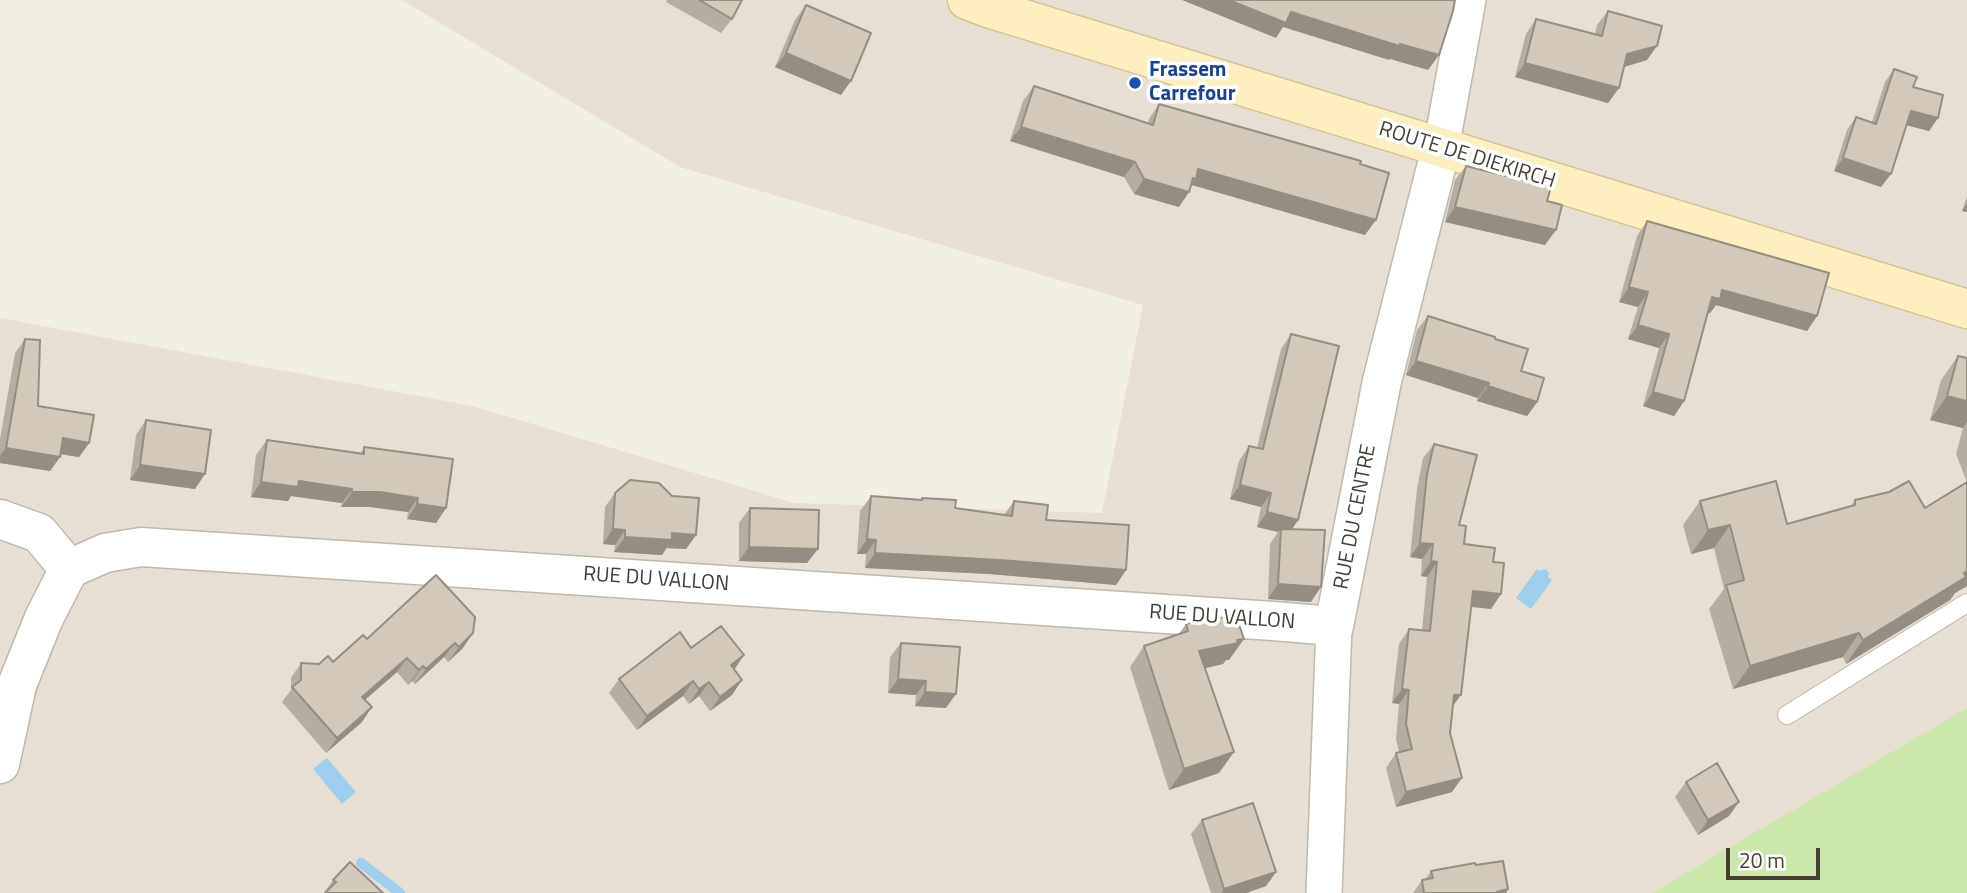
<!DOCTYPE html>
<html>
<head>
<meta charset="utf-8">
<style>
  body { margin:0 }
  #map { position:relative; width:1967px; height:893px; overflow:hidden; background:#f2eee4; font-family:"Titillium Web",sans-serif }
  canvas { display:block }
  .scale { position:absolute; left:1726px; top:848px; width:94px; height:32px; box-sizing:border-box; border:4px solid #443e34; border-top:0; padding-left:9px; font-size:21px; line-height:24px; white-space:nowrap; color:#443e34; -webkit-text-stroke:5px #fff; paint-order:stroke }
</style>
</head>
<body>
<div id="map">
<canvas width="1967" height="893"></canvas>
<div class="scale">20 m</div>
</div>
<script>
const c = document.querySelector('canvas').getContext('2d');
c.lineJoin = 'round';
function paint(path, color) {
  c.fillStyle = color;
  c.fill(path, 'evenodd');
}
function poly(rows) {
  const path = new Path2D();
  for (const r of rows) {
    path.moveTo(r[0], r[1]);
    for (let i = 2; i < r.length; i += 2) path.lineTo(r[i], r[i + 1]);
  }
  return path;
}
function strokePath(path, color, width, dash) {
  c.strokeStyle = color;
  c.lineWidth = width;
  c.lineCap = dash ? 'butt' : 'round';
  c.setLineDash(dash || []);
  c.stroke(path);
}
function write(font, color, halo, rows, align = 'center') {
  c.font = font + ' "Titillium Web",sans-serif';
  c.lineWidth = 7;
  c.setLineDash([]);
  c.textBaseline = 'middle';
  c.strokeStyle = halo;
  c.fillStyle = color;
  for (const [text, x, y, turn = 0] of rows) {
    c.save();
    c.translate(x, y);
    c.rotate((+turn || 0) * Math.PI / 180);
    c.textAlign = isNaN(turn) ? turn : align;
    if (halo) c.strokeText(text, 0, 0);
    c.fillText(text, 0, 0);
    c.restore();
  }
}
const residential = poly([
  [402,0,1967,0,1967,893,0,893,0,318,473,406,794,503,1102,513,1143,305,680,167]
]);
const green = poly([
  [1967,708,1967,893,1652,893]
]);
const water = poly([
  [1537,569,1540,571,1546,569,1549,573,1548,577,1552,580,1531,609,1516,598],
  [327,758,356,792,342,804,313,769]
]);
const stream = poly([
  [361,863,400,893]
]);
const service = poly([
  [1787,715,1967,603]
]);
const minor = poly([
  [1441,148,1468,0],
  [1324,893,1334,626]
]);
const tertiary = poly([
  [0,519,39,533,69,569],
  [69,569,105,553,141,547,1273,621,1334,626,1382,381,1441,148],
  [0,764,17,685,44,618,69,569]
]);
const secondary = poly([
  [967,0,988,8,1967,309]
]);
const wall = poly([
  [667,0,742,0,732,19,721,33,666,2],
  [806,5,841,95,775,67,795,20],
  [1608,11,1647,60,1624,67,1619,88,1608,103,1515,77,1526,34,1536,19,1595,34,1597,25],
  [1894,69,1913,87,1938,118,1929,131,1906,125,1881,187,1834,171,1847,130,1856,117,1872,122,1885,82],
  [1034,86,1148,123,1149,119,1159,104,1360,164,1365,235,1192,185,1179,207,1134,194,1124,177,1010,141,1023,101],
  [1466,166,1545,245,1445,222,1455,180],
  [1967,196,1967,212,1962,211],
  [1647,221,1817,316,1807,331,1716,305,1710,313,1708,313,1684,401,1674,416,1643,406,1659,348,1628,339,1638,307,1619,302,1637,236],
  [1428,316,1495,339,1521,371,1537,402,1527,416,1477,401,1478,398,1406,375,1417,330],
  [1291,334,1298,520,1292,529,1311,602,1268,599,1270,544,1278,532,1257,527,1261,507,1230,499,1239,461,1249,446,1257,448,1281,349],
  [25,339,38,406,89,443,79,457,60,454,60,457,50,471,0,463,0,439,15,353],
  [1958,356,1967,358,1967,586,1955,593,1950,600,1846,664,1843,657,1733,689,1709,609,1724,589,1714,548,1691,554,1683,525,1700,501,1787,524,1851,506,1855,500,1925,508,1967,482,1956,454,1963,428,1930,420,1941,380],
  [146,420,195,489,130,480,136,435],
  [267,440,360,454,364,447,446,508,436,523,407,519,408,512,370,507,341,507,342,503,291,496,288,501,251,497,256,455],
  [1434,444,1464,544,1493,562,1501,594,1491,609,1471,606,1453,706,1450,733,1452,792,1396,807,1386,768,1396,753,1399,752,1396,739,1399,704,1392,703,1399,644,1409,629,1422,631,1427,577,1421,576,1422,559,1410,557,1417,489,1423,458],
  [615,493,696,535,686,549,667,548,662,555,614,552,615,545,603,544,605,507],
  [871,496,921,500,922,498,955,508,1004,515,1014,501,1126,570,1116,585,990,574,865,568,866,554,857,554,860,511],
  [750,508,807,563,739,561,739,523],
  [436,575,463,648,448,662,444,657,415,684,412,681,408,685,397,672,365,700,362,722,326,753,282,702,291,690,291,678,301,663,319,664,333,662,367,639],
  [1186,624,1229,660,1226,660,1223,664,1205,668,1219,773,1169,790,1130,667,1144,646,1178,635],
  [901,643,946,708,915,706,916,695,888,693,890,657],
  [691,648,734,670,732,695,710,711,699,696,689,704,683,696,637,730,609,693,619,679],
  [1686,782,1729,816,1698,835,1675,797],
  [1202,820,1276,872,1266,886,1246,893,1211,893,1191,834],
  [1431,871,1508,889,1506,893,1413,893,1422,880,1425,880],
  [333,880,383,893,324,893]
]);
const shadedWall = poly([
  [1182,0,1229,0,1291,12,1439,55,1428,70,1390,59,1389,60,1283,27,1276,38],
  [1657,46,1647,60,1617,69,1627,54],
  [786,53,851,81,841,95,775,67],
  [1525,63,1619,88,1608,103,1515,77],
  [1911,111,1938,118,1929,131,1902,124],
  [1021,127,1135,162,1124,177,1010,141],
  [1843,158,1891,174,1881,187,1834,171],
  [1198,169,1376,220,1365,235,1192,185,1189,192,1179,207,1134,194,1144,179],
  [1967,204,1967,212,1962,211],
  [1455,207,1556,230,1545,245,1445,222],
  [1629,287,1648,292,1638,307,1619,302],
  [1722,290,1817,316,1807,331,1716,305,1710,313,1702,311,1712,297],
  [1638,325,1669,334,1659,348,1628,339],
  [1416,361,1489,383,1478,398,1406,375],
  [1488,386,1537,402,1527,416,1477,401],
  [1653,392,1684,401,1674,416,1643,406],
  [1947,396,1967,401,1967,422,1963,428,1930,420],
  [63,438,89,443,79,457,53,453],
  [6,448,60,457,50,471,0,463,0,456],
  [140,465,205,474,195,489,130,480],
  [299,481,352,489,342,503,291,496,288,501,251,497,261,482],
  [1240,485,1271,493,1261,507,1230,499],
  [352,492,380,492,418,498,408,512,370,507,341,507],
  [417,504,446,508,436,523,407,519],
  [1267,512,1298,520,1288,535,1281,529,1278,532,1257,527],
  [1730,525,1714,548,1691,554,1708,530],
  [613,529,625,530,615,545,603,544],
  [672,533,696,535,686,549,666,548,662,555,614,552,625,537],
  [867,539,876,540,866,554,857,554],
  [1420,543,1433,544,1422,559,1410,557],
  [749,547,818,549,807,563,739,561],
  [875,553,1000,560,1126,570,1116,585,990,574,865,568],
  [1431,561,1437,562,1427,577,1421,576],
  [1967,571,1967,586,1955,593,1950,600,1846,664,1863,640],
  [1278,584,1321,587,1311,602,1268,599],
  [1473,591,1501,594,1491,609,1462,606],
  [473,633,463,648,448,662,459,647],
  [1859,633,1843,657,1733,689,1750,666],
  [1244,639,1229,660,1226,660,1223,664,1185,673,1199,651],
  [455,643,444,657,415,684,426,669],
  [744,655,734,670,731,665],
  [407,658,397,672,352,711,362,697],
  [423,666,412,681,408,685,419,670],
  [898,679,926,681,916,695,888,693],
  [742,680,732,695,710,711,720,697],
  [693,681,683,696,637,730,647,716],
  [709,682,699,696,689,704,699,689],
  [1402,689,1409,690,1399,704,1392,703],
  [925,692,956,694,946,708,915,706],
  [1454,695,1461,695,1450,710],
  [372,707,362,722,326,753,337,738],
  [1234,752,1219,773,1169,790,1184,769],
  [1462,778,1452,792,1396,807,1406,792],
  [1739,802,1729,816,1698,835,1708,820],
  [1276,872,1266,886,1246,893,1221,893,1224,889],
  [1508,889,1506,893,1496,893,1497,892]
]);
const building = poly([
  [699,0,742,0,732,19,699,0],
  [1229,0,1455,0,1453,11,1439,55,1400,44,1399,46,1291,12,1286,23,1229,0],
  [806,5,871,33,851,81,786,53,806,5],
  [1608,11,1662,26,1657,46,1627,54,1619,88,1525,63,1536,19,1602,36,1608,11],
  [1894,69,1917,77,1913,87,1943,95,1938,118,1911,111,1891,174,1843,158,1856,117,1876,124,1894,69],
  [1034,86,1153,125,1159,104,1361,161,1360,164,1389,173,1376,220,1198,169,1196,179,1193,178,1189,192,1144,179,1135,162,1021,127,1034,86],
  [1466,166,1551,187,1547,201,1562,205,1556,230,1455,207,1466,166],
  [1647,221,1829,273,1817,316,1722,290,1720,299,1712,297,1684,401,1653,392,1669,334,1638,325,1648,292,1629,287,1647,221],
  [1428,316,1495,337,1495,339,1528,349,1521,371,1544,378,1537,402,1488,386,1489,383,1416,361,1428,316],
  [1291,334,1339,346,1298,520,1267,512,1271,493,1240,485,1249,446,1263,449,1291,334],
  [25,339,40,340,38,406,94,415,89,443,63,438,60,457,6,448,25,339],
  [1958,356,1967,358,1967,401,1947,396,1958,356],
  [146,420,211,430,205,474,140,465,146,420],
  [267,440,364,454,364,447,453,459,446,508,417,504,418,498,380,492,352,492,352,489,299,481,298,487,261,482,267,440],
  [1434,444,1477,455,1459,525,1466,526,1464,544,1495,548,1493,562,1504,563,1501,594,1473,591,1461,695,1454,695,1450,733,1462,778,1406,792,1396,753,1412,749,1406,724,1409,690,1402,689,1409,629,1430,631,1437,562,1431,561,1433,544,1420,543,1427,474,1434,444],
  [630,480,659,483,672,496,699,498,696,535,672,533,672,540,625,537,625,530,613,529,615,493,630,480],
  [1776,481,1787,524,1855,505,1855,500,1889,492,1909,481,1925,508,1967,482,1967,571,1964,573,1966,577,1863,640,1859,633,1750,666,1726,585,1744,580,1730,525,1708,530,1700,501,1776,481],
  [871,496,922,500,922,498,956,500,955,508,1012,516,1014,501,1048,505,1046,520,1129,525,1126,570,1000,560,875,553,876,540,867,539,871,496],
  [750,508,819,510,818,549,749,547,750,508],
  [1281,529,1325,530,1321,587,1278,584,1281,529],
  [436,575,475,617,473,633,459,647,455,643,426,669,423,666,419,670,407,658,362,697,372,707,337,738,292,687,301,680,301,663,319,664,328,656,333,662,363,635,367,639,436,575],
  [1214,617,1237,619,1244,639,1237,640,1238,643,1199,651,1234,752,1184,769,1144,646,1188,631,1186,624,1214,617],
  [721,626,744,655,731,665,742,680,720,697,709,682,699,689,693,681,647,716,619,679,680,632,691,648,721,626],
  [901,643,960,647,956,694,925,692,926,681,898,679,901,643],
  [1717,763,1739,802,1708,820,1686,782,1717,763],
  [1253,803,1276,872,1224,889,1202,820,1253,803],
  [1503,861,1508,889,1497,892,1497,893,1424,893,1422,880,1433,878,1431,871,1475,863,1476,865,1503,861],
  [350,862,383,893,325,893,336,882,333,880,350,862]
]);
const markers = [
  [1135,83,7,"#1a4fb4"]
];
const transitNames = [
  ["Frassem",1149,71],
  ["Carrefour",1149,95]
];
const streetNames = [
  ["ROUTE DE DIEKIRCH",1467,156,17],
  ["RUE DU CENTRE",1356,517,-79],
  ["RUE DU VALLON",656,580,4],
  ["RUE DU VALLON",1222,618,4]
];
paint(residential, '#e6dfd2');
paint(green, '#cce7ac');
paint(water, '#9fcfef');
strokePath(stream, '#9fcfef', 10);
strokePath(service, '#c0b8aa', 20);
strokePath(minor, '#c0b8aa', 38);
strokePath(tertiary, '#c0b8aa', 41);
strokePath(secondary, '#d2c293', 41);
strokePath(service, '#fff', 18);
strokePath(minor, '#fff', 35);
strokePath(tertiary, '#fff', 38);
strokePath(secondary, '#feefc1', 38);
paint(wall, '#b5ad9f');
paint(shadedWall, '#948d82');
paint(building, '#d3c9b9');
strokePath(building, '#948d82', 2);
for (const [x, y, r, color] of markers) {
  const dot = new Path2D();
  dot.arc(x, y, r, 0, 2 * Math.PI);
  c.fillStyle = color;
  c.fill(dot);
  strokePath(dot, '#fff', 2.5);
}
write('bold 21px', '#164399', '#fff', transitNames, 'left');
write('21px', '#443e34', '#fff', streetNames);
</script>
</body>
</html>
